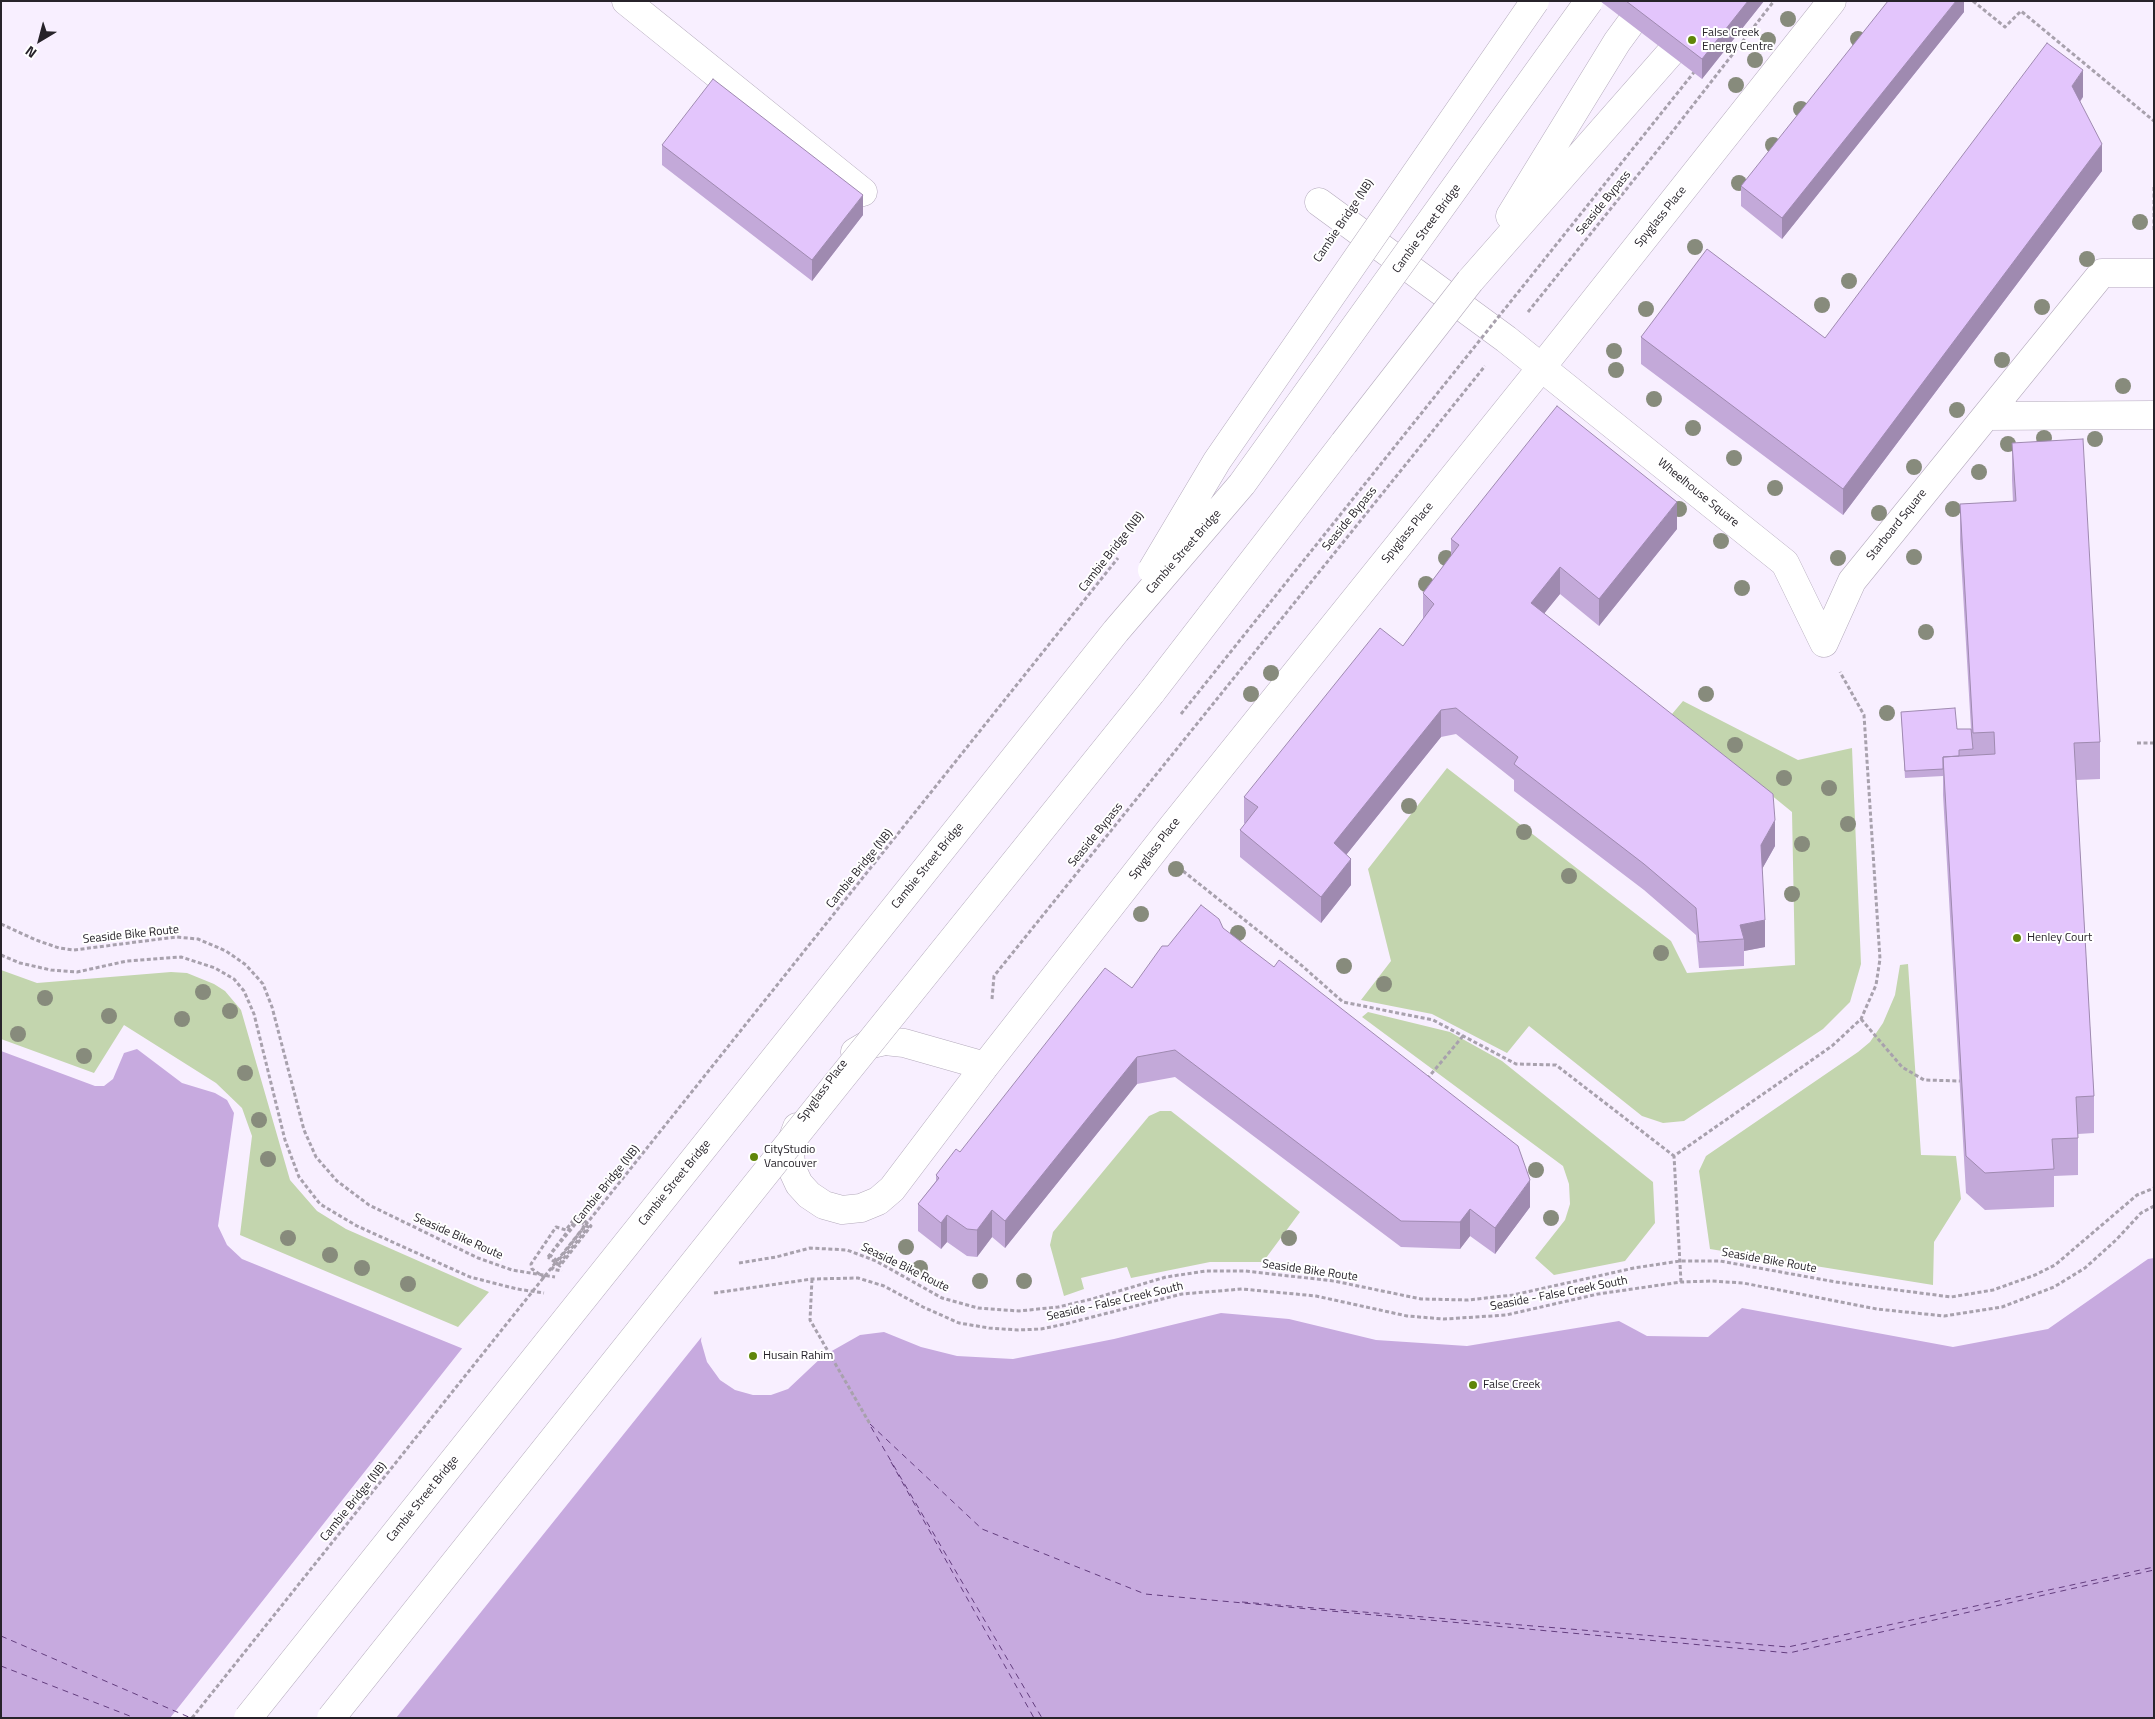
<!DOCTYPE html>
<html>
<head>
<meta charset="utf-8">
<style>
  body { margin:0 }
  #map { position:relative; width:2155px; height:1719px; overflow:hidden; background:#f8efff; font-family:"Titillium Web",sans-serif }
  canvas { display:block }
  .frame { position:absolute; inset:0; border:2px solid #27232a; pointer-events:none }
  .north { position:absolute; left:15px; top:15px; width:50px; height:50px; -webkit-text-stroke:4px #fff; paint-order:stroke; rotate:217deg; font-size:14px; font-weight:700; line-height:20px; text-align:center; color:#27232a }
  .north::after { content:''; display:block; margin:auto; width:18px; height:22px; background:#27232a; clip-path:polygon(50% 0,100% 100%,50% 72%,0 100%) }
</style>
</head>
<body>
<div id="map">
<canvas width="2155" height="1719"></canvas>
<div class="frame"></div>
<div class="north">N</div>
</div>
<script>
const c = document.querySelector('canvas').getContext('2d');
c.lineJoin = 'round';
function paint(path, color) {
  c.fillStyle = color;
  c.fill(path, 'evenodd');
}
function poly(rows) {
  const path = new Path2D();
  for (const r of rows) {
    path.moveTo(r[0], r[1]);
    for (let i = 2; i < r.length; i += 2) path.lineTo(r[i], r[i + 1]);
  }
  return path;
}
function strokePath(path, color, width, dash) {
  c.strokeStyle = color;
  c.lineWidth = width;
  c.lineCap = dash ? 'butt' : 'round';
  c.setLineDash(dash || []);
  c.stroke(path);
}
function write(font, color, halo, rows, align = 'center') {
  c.font = font + ' "Titillium Web",sans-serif';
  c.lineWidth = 4;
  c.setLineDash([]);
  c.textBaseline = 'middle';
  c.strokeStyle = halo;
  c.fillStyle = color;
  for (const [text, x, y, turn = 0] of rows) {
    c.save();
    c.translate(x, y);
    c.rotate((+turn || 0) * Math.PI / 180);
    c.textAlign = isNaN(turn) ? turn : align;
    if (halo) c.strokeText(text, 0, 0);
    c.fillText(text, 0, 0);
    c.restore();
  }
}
const green = poly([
  [1683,701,1798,760,1852,748,1861,964,1850,1002,1823,1029,1684,1121,1663,1123,1642,1116,1529,1026,1507,1053,1432,1014,1361,1000,1391,961,1368,869,1447,768,1671,941,1687,973,1795,965,1792,812,1672,714],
  [1908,964,1921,1155,1956,1156,1961,1199,1934,1242,1933,1285,1710,1249,1699,1171,1706,1156,1858,1052,1870,1042,1883,1023,1895,995,1900,965],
  [1,970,37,983,171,972,187,973,214,984,225,991,241,1010,290,1180,317,1211,346,1229,489,1292,458,1327,240,1235,252,1136,242,1108,216,1083,124,1025,94,1073,1,1039],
  [1368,1012,1450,1032,1502,1061,1653,1182,1655,1223,1625,1261,1554,1275,1535,1258,1565,1220,1570,1204,1569,1184,1563,1166,1362,1017],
  [1160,1111,1171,1111,1300,1212,1263,1262,1210,1262,1131,1278,1127,1267,1081,1278,1084,1289,1064,1296,1050,1245,1053,1232,1149,1116]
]);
const water = poly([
  [137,1049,182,1083,215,1093,227,1100,234,1113,218,1226,227,1245,242,1259,471,1352,703,1319,701,1341,707,1362,720,1380,735,1390,753,1395,771,1395,788,1389,823,1356,860,1335,884,1332,921,1347,957,1356,1013,1359,1114,1339,1221,1313,1289,1319,1376,1340,1467,1346,1619,1321,1647,1336,1708,1337,1742,1308,1953,1347,2048,1329,2148,1259,2154,1258,2154,1718,1,1718,1,1051,95,1086,104,1086,113,1079,124,1053]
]);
const pier = poly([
  [704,1317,704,1334,396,1718,170,1718,464,1346,472,1350]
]);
const ferry = poly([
  [870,1424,982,1529,1145,1594,1789,1653,2154,1570],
  [871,1427,1042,1718],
  [891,1462,1034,1718],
  [1242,1602,1788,1647,2154,1567],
  [1,1636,191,1718],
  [1,1666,135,1718]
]);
const path = poly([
  [1973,1,2005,27,2021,11,2154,121],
  [2154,187,2154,231],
  [1528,312,1669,136,1774,1],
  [2137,743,2154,743],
  [1183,871,1300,964,1343,1002,1433,1020,1516,1064,1556,1065,1674,1156],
  [1,924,36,940,59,948,74,950,176,937,198,939,226,951,246,965,263,984,272,1007,304,1130,316,1157,337,1181,369,1205,478,1258,512,1270,555,1277],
  [1,955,20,963,51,970,77,972,127,961,181,957,215,968,234,979,244,991,254,1014,285,1140,299,1177,320,1204,357,1226,470,1277,517,1289,544,1293],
  [992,999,994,976,1485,366],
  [1861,1019,1902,1067,1924,1080,1960,1081],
  [1427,1079,1463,1036],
  [548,1257,577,1219,588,1227,560,1263,550,1255,577,1222,584,1227,559,1260,552,1269,562,1271],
  [739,1263,776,1257,810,1248,847,1250,876,1261,942,1298,978,1308,1019,1311,1058,1307,1092,1299,1166,1277,1206,1271,1245,1271,1334,1281,1421,1299,1468,1300,1513,1295,1634,1268,1680,1261,1720,1261,1836,1282,1951,1297,1993,1290,2035,1275,2055,1265,2137,1195,2154,1188],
  [812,1279,810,1320,870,1424],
  [1681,1282,1674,1156,1832,1046,1861,1019,1876,985,1880,959,1864,715,1840,672],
  [714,1293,812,1279,858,1278,884,1286,923,1307,959,1323,989,1328,1018,1330,1041,1329,1065,1324,1182,1294,1242,1289,1316,1296,1407,1316,1444,1319,1506,1315,1598,1294,1681,1282,1711,1281,1743,1283,1877,1309,1944,1316,2002,1307,2054,1287,2085,1268,2116,1240,2141,1213,2154,1206]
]);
const minor = poly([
  [626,1,863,192],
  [1319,202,1506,339,1785,563,1824,643],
  [1986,416,2154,415],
  [1824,643,1852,581,2102,273,2154,273],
  [855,1052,867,1045,885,1041,904,1043,985,1066],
  [797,1127,791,1143,790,1157,793,1171,799,1184,809,1195,824,1205,842,1210,861,1208,878,1201,892,1189,985,1066,1173,826,1541,368,1832,1]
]);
const major = poly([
  [1510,216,1617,42,1647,1],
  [1470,281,1716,1],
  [1151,693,1344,443]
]);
const pathBridge = poly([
  [1181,714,1695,71],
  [545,1278,532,1269,531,1264,554,1230,556,1227,566,1230,577,1215,591,1226,560,1266,548,1257],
  [192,1718,1118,558]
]);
const majorBridge = poly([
  [1344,443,1470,281],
  [1152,570,1217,461,1535,1],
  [248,1718,1116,631,1242,484,1589,1],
  [331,1718,839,1081,1151,693]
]);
const trees = [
  [1788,19],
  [1858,39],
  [1768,40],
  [1755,60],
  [1736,85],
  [1801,109],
  [1773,145],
  [1739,183],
  [2140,222],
  [1695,247],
  [2087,259],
  [1849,281],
  [1822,305],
  [2042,307],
  [1646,309],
  [1614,351],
  [2002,360],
  [1616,370],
  [2123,386],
  [1654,399],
  [1957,410],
  [1693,428],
  [2044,438],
  [2095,439],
  [2008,444],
  [1734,458],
  [1914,467],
  [1979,472],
  [1775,488],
  [1679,509],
  [1953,509],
  [1879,513],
  [1721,541],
  [1914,557],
  [1446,558],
  [1838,558],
  [1426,584],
  [1742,588],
  [1926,632],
  [1271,673],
  [1251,694],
  [1706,694],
  [1887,713],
  [1735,745],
  [1784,778],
  [1829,788],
  [1409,806],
  [1848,824],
  [1524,832],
  [1802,844],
  [1176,869],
  [1569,876],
  [1792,894],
  [1141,914],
  [1238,933],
  [1661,953],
  [1344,966],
  [1384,984],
  [203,992],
  [45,998],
  [230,1011],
  [109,1016],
  [182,1019],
  [18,1034],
  [84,1056],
  [245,1073],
  [259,1120],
  [268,1159],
  [1536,1170],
  [1551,1218],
  [288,1238],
  [1289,1238],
  [906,1247],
  [330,1255],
  [362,1268],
  [920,1268],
  [980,1281],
  [1024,1281],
  [408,1284]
];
const wall = poly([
  [1600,1,1764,1,1702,79],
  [1964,1,1964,12,1782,239,1741,206,1741,186],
  [2083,97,2080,102,2102,171,1843,515,1641,364,1641,337,1825,338],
  [662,145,863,215,812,281,662,165],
  [2012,443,2100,742,2100,779,2076,780,2094,1096,2094,1133,2078,1134,2078,1175,2054,1176,2054,1207,1985,1210,1966,1193,1943,795,1943,776,1905,778,1901,712,1957,729,1971,729,1960,542,1960,504,2013,502,2012,480],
  [1677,529,1599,626,1560,594,1544,613,1775,846,1762,869,1765,947,1744,951,1744,966,1699,968,1696,935,1644,890,1514,791,1514,780,1456,734,1441,737,1346,855,1351,885,1321,923,1240,857,1240,830,1245,824,1244,823,1244,797,1403,646,1423,620,1423,593,1451,556,1451,539],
  [1223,928,1530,1207,1495,1254,1470,1236,1460,1249,1401,1247,1175,1077,1137,1084,1005,1248,992,1237,977,1257,967,1256,947,1242,941,1249,918,1231,918,1204,936,1181,936,1175,1132,988,1168,946]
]);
const shadedWall = poly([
  [1748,1,1764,1,1702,79,1702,59],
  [1956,1,1964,1,1964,12,1782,239,1782,218],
  [2083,70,2083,97,2072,112,2072,86],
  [2102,144,2102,171,1843,515,1843,489],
  [863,195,863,215,812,281,812,260],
  [1677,502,1677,529,1599,626,1599,599],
  [1560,567,1560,594,1531,630,1531,603],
  [1441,710,1441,737,1334,870,1334,843],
  [1775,820,1775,846,1761,871,1761,845],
  [1351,859,1351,885,1321,923,1321,897],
  [1765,920,1765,947,1744,951,1744,939,1740,925],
  [1137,1057,1137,1084,1005,1248,1005,1221],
  [1530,1180,1530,1207,1495,1254,1495,1228],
  [1470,1209,1470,1236,1460,1249,1460,1222],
  [992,1210,992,1237,977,1257,977,1230],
  [947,1215,947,1242,941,1249,941,1223]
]);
const building = poly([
  [1626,1,1748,1,1702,59,1626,1],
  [1888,1,1956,1,1782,218,1741,186,1888,1],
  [2047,43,2083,70,2072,86,2102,144,1843,489,1641,337,1707,249,1825,338,2047,43],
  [713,79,863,195,812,260,662,145,713,79],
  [1557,406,1677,502,1599,599,1560,567,1531,603,1773,794,1775,820,1761,845,1765,920,1740,925,1744,939,1699,942,1696,908,1644,864,1514,764,1518,757,1456,708,1441,710,1334,843,1351,859,1321,897,1240,830,1258,807,1244,797,1380,628,1403,646,1434,604,1423,593,1459,545,1451,539,1557,406],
  [2083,439,2100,742,2074,743,2094,1096,2076,1097,2078,1138,2052,1139,2054,1169,1985,1173,1966,1156,1943,757,1995,754,1994,732,1973,733,1960,504,2016,501,2012,443,2083,439],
  [1955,708,1957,729,1971,729,1973,749,1959,750,1959,756,1943,757,1943,769,1905,771,1901,712,1955,708],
  [1201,905,1219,919,1223,928,1274,967,1279,960,1518,1146,1530,1180,1495,1228,1470,1209,1460,1222,1401,1221,1175,1050,1137,1057,1005,1221,992,1210,977,1230,967,1229,947,1215,941,1223,918,1204,939,1178,936,1175,956,1149,960,1152,1105,968,1132,988,1162,946,1168,946,1201,905]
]);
const markers = [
  [1692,40,5,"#60860a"],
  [2017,938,5,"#60860a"],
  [754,1157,5,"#60860a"],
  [753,1356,5,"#60860a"],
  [1473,1385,5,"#60860a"]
];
const poiNames = [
  ["False Creek",1702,33],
  ["Energy Centre",1702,47],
  ["Henley Court",2027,938],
  ["CityStudio",764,1150],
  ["Vancouver",764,1164],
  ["Husain Rahim",763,1356],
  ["False Creek",1483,1385]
];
const streetNames = [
  ["Seaside Bypass",1604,203,-51],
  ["Spyglass Place",1661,217,-51],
  ["Cambie Bridge (NB)",1344,221,-56],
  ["Cambie Street Bridge",1427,229,-54],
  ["Wheelhouse Square",1698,493,39],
  ["Seaside Bypass",1350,519,-51],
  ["Starboard Square",1897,525,-51],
  ["Spyglass Place",1408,533,-51],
  ["Cambie Bridge (NB)",1112,552,-52],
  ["Cambie Street Bridge",1184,552,-49],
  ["Seaside Bypass",1096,835,-51],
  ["Spyglass Place",1155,849,-52],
  ["Cambie Street Bridge",928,866,-51],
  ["Cambie Bridge (NB)",860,869,-51],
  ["Seaside Bike Route",131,935,-6],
  ["Spyglass Place",823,1091,-53],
  ["Cambie Street Bridge",675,1183,-51],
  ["Cambie Bridge (NB)",607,1185,-51],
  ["Seaside Bike Route",458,1237,24],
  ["Seaside Bike Route",1769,1261,10],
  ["Seaside Bike Route",905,1268,26],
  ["Seaside Bike Route",1310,1271,8],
  ["Seaside - False Creek South",1559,1294,-11],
  ["Seaside - False Creek South",1115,1302,-13],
  ["Cambie Street Bridge",423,1499,-51],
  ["Cambie Bridge (NB)",354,1502,-51]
];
paint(green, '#c3d5ae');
paint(water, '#c7aadf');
paint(pier, '#f8efff');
strokePath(ferry, '#643e7f', 1, [6, 5]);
strokePath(minor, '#b4aabc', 29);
strokePath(major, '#b4aabc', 29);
strokePath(path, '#a8a1ad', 3, [4, 2.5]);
strokePath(minor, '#fff', 28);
strokePath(major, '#fff', 28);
strokePath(majorBridge, '#b4aabc', 29, []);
strokePath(pathBridge, '#a8a1ad', 3, [4, 2.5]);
strokePath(majorBridge, '#fff', 28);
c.fillStyle = '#878b7c';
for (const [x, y] of trees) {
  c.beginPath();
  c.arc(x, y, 8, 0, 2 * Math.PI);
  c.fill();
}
paint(wall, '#c3a9d9');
paint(shadedWall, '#9f8ab0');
paint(building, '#e3c5fc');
strokePath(building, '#9f8ab0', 1);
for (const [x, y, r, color] of markers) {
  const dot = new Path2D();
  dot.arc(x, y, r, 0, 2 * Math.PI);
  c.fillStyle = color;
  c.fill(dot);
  strokePath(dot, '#fff', 2);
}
write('12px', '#27232a', '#fff', poiNames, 'left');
write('12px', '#27232a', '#fff', streetNames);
</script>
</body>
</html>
